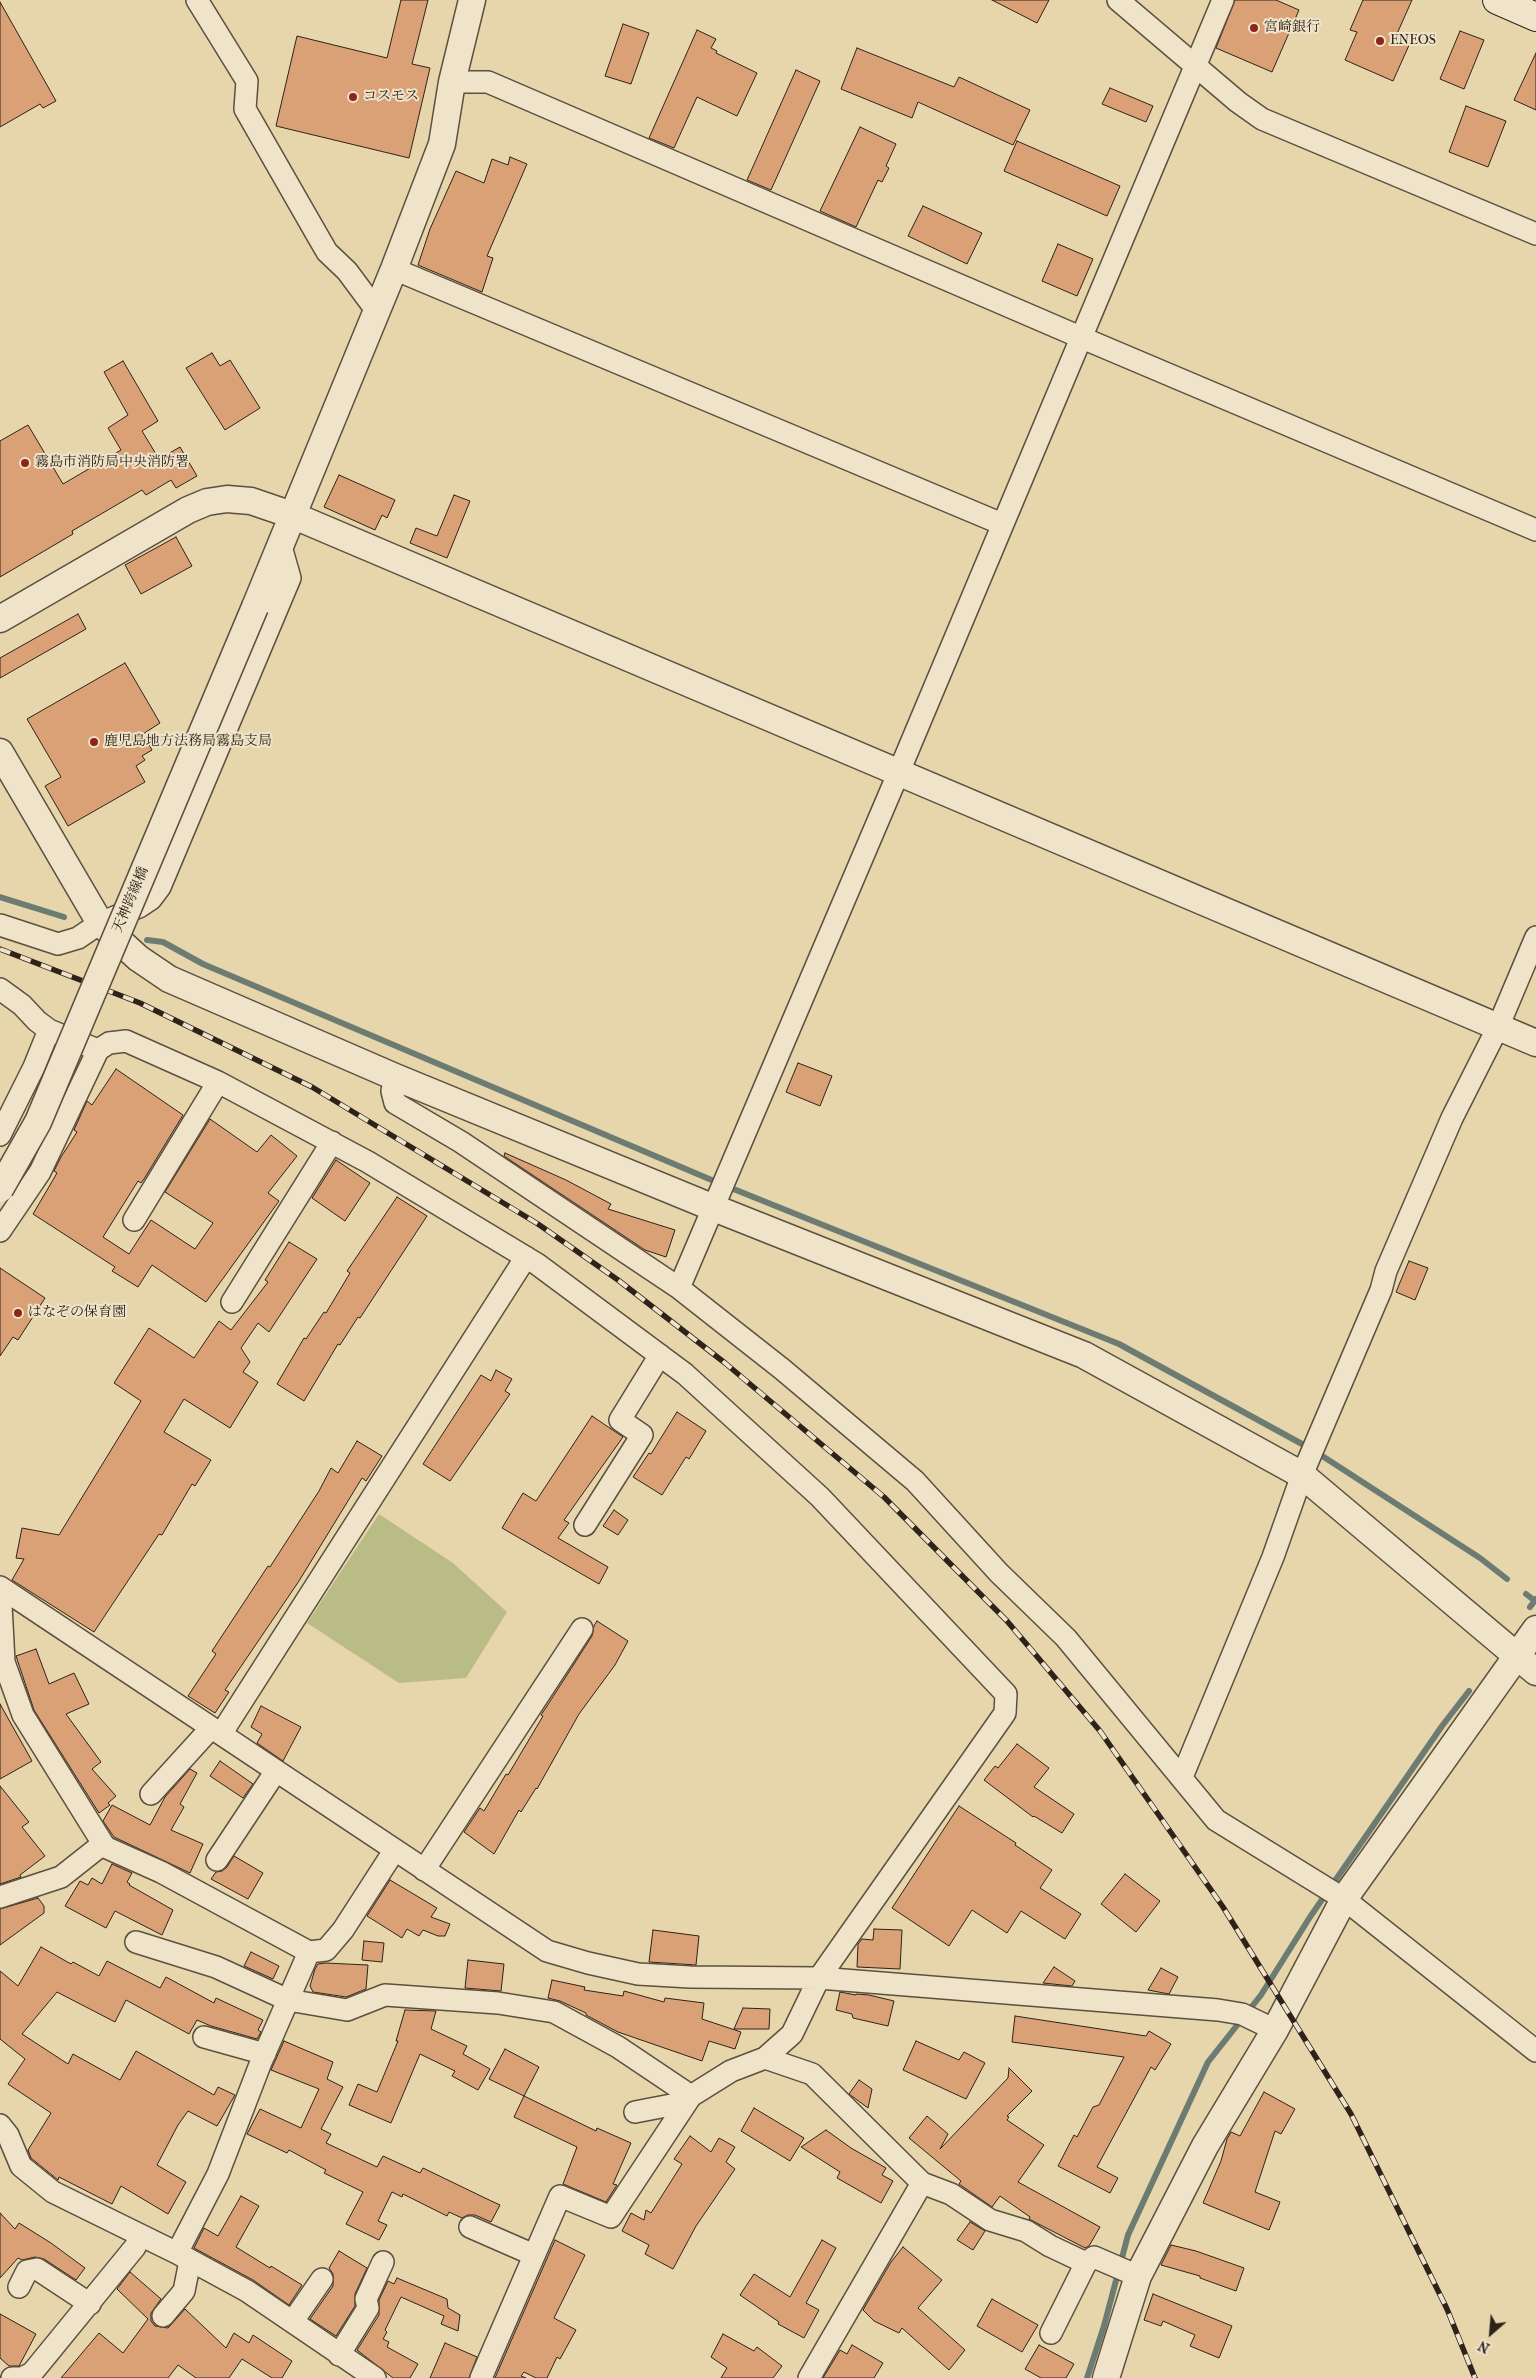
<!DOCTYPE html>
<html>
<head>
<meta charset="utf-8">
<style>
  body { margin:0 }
  #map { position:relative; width:1536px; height:2378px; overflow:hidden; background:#e7d5ac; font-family:"IM FELL French Canon",serif }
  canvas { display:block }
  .north { position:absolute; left:1466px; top:2308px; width:50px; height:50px; -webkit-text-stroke:4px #efe4c9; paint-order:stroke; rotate:207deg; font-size:14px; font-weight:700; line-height:20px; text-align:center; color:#2d231a }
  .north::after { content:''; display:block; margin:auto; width:18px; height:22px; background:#2d231a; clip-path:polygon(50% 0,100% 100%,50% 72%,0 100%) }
</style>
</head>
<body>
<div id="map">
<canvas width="1536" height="2378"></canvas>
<div class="north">N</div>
</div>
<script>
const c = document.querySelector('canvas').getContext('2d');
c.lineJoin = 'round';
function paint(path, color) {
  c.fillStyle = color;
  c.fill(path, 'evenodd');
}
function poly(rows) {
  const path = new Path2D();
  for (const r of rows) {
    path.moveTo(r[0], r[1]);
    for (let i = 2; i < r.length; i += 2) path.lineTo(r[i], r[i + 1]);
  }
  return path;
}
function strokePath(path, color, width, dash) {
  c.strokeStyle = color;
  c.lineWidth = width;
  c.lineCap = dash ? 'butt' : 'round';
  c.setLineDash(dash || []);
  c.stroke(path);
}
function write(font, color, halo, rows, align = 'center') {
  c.font = font + ' "IM FELL French Canon","Noto Serif JP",serif';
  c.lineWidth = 4;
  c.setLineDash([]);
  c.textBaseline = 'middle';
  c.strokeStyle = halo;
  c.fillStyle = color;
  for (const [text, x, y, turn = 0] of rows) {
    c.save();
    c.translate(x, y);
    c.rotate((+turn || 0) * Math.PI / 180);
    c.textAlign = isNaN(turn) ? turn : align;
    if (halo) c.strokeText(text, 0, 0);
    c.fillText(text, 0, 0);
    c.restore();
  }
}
const green = poly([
  [379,1514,453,1563,507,1612,466,1678,399,1683,307,1623]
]);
const stream = poly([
  [0,897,64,917],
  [147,940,163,942,203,964,721,1184,1119,1344,1313,1450,1480,1558,1507,1579],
  [1526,1594,1535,1601],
  [1530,1607,1536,1599],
  [1087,2378,1104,2326,1128,2235,1208,2062,1261,1995,1310,1917,1442,1726,1469,1691]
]);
const building = poly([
  [401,0,428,0,412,64,430,68,409,158,276,126,297,36,387,58,401,0],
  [992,0,1049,0,1037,23,992,0],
  [1235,0,1276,0,1299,10,1272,72,1216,48,1235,0],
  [1363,0,1412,0,1396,36,1410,43,1393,81,1345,60,1357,32,1350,30,1363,0],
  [0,2,56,101,43,108,40,104,0,127,0,2],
  [623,24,649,33,631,84,605,76,623,24],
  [697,30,716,39,711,48,717,51,716,53,757,73,737,116,697,97,674,148,649,138,697,30],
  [1460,31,1484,40,1464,89,1440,79,1460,31],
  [857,48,954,87,959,77,1030,110,1013,145,918,102,912,118,841,89,857,48],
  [1536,53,1536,110,1514,100,1536,53],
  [796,70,820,81,771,190,747,180,796,70],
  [1110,88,1153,106,1146,122,1102,104,1110,88],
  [1466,106,1506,121,1488,167,1449,152,1466,106],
  [860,127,896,144,886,166,889,168,882,182,878,180,856,227,820,211,860,127],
  [1017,141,1120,186,1107,216,1004,171,1017,141],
  [510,157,527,164,487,256,493,258,482,292,418,265,430,229,456,171,484,183,492,159,508,165,510,157],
  [923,206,982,233,967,264,908,236,923,206],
  [1058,244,1093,259,1077,296,1042,281,1058,244],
  [212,353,220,366,230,360,260,408,225,430,186,368,212,353],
  [123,361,158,421,142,431,159,459,180,447,197,476,176,488,171,480,146,495,142,490,72,531,73,534,0,577,0,441,28,425,63,484,121,450,108,428,128,415,104,372,123,361],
  [339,475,395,500,387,518,382,515,375,530,324,507,339,475],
  [454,495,470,501,447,558,410,543,416,528,437,536,454,495],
  [176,537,192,566,141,594,125,565,176,537],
  [78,614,86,629,0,678,0,658,78,614],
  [125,663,160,723,143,734,152,750,142,756,145,760,136,766,145,782,68,826,45,786,61,777,27,719,125,663],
  [798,1063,832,1076,820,1106,786,1092,798,1063],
  [116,1069,183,1115,144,1179,141,1183,138,1181,103,1237,129,1254,151,1220,195,1249,213,1223,165,1192,210,1119,257,1152,271,1135,297,1156,268,1193,279,1201,206,1302,152,1265,138,1287,112,1271,115,1267,33,1214,57,1173,54,1171,61,1157,77,1132,74,1130,87,1101,92,1105,116,1069],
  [505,1153,566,1180,611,1204,608,1209,675,1230,666,1257,645,1250,504,1156,505,1153],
  [336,1160,370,1183,345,1221,312,1198,336,1160],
  [397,1197,427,1216,360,1318,358,1317,340,1345,338,1344,304,1401,277,1384,304,1338,306,1339,324,1312,326,1313,350,1273,347,1271,397,1197],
  [289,1242,317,1259,269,1332,258,1323,241,1348,250,1362,243,1372,258,1382,230,1428,184,1399,164,1432,211,1460,195,1486,192,1484,162,1535,159,1534,94,1632,12,1580,24,1559,16,1558,22,1528,59,1535,141,1401,114,1383,149,1328,194,1358,219,1321,231,1330,268,1282,265,1280,289,1242],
  [1409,1261,1428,1268,1415,1300,1396,1292,1409,1261],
  [0,1268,45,1298,18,1340,13,1337,0,1356,0,1268],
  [496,1370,512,1379,505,1391,510,1394,450,1481,423,1464,481,1375,491,1381,496,1370],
  [677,1412,706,1431,689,1459,686,1457,662,1495,633,1477,649,1453,651,1454,677,1412],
  [592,1416,623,1437,564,1520,569,1523,558,1538,608,1567,599,1584,502,1528,523,1493,536,1501,592,1416],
  [357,1441,382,1456,366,1481,362,1478,299,1581,225,1690,229,1692,215,1713,188,1696,216,1654,212,1651,268,1566,270,1567,319,1491,331,1468,338,1473,357,1441],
  [614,1510,628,1520,618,1535,603,1526,614,1510],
  [597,1621,628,1641,615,1665,579,1714,537,1789,536,1788,521,1812,519,1810,494,1854,464,1832,480,1808,484,1811,506,1774,508,1775,543,1716,541,1715,547,1706,592,1636,594,1626,597,1621],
  [36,1649,49,1684,74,1673,89,1704,66,1714,101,1762,92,1769,116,1796,108,1803,110,1805,99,1813,34,1710,16,1656,36,1649],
  [0,1704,32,1761,0,1779,0,1704],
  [261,1706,301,1727,283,1761,257,1743,262,1734,251,1727,261,1706],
  [1017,1744,1049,1768,1034,1787,1074,1814,1062,1833,1034,1816,1033,1817,984,1780,995,1766,998,1768,1017,1744],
  [220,1761,253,1784,243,1798,210,1776,220,1761],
  [190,1769,197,1773,180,1804,184,1807,171,1830,203,1844,190,1873,114,1837,103,1821,112,1805,150,1825,165,1797,190,1769],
  [0,1786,29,1822,22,1827,45,1856,20,1875,21,1877,0,1884,0,1786],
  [959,1806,1016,1843,1015,1845,1052,1870,1040,1888,1081,1914,1065,1939,1021,1911,1007,1933,972,1910,949,1946,892,1908,959,1806],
  [234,1856,263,1873,248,1899,211,1879,216,1872,222,1871,227,1867,234,1856],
  [112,1864,132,1873,127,1882,130,1884,129,1885,173,1910,162,1935,115,1911,106,1928,65,1906,80,1881,88,1885,92,1878,102,1884,112,1864],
  [1125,1874,1160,1901,1136,1932,1101,1904,1125,1874],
  [390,1880,437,1908,431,1917,450,1924,445,1936,438,1936,423,1930,419,1936,407,1929,402,1938,367,1916,390,1880],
  [38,1898,44,1906,44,1913,0,1945,0,1909,38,1898],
  [874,1929,902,1930,900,1969,857,1967,858,1944,862,1939,873,1940,874,1929],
  [653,1930,699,1936,696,1965,649,1962,653,1930],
  [364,1941,384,1943,382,1962,362,1960,364,1941],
  [41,1947,71,1964,73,1962,99,1976,107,1961,160,1988,166,1977,214,2003,216,1998,263,2020,258,2030,261,2032,257,2039,211,2026,197,2020,189,2034,126,2000,115,2022,57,1992,22,2034,68,2064,73,2054,120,2080,136,2051,214,2095,218,2087,235,2095,217,2126,188,2111,178,2125,157,2165,186,2182,168,2214,121,2186,112,2204,59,2177,58,2180,31,2158,28,2150,51,2113,8,2084,25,2059,0,2039,0,1971,18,1986,41,1947],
  [251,1952,279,1966,273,1979,244,1966,251,1952],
  [468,1960,504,1964,501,1991,465,1988,468,1960],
  [325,1963,368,1965,366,1989,346,1997,313,1992,310,1986,315,1969,318,1964,325,1963],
  [1054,1967,1075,1981,1072,1986,1043,1983,1054,1967],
  [1161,1968,1178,1977,1169,1994,1148,1990,1161,1968],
  [552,1980,585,1987,584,1990,623,1996,624,1991,664,2002,665,1998,704,2003,702,2019,741,2032,735,2049,709,2041,702,2061,618,2032,586,2015,586,2013,560,2001,548,1998,552,1980],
  [840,1992,856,1995,856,1994,869,1995,894,2001,888,2026,853,2018,852,2014,836,2010,840,1992],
  [743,2008,770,2009,769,2029,734,2029,743,2008],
  [405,2010,436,2011,431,2029,467,2046,463,2054,490,2069,478,2090,452,2076,455,2071,420,2054,391,2123,349,2105,358,2084,377,2092,398,2041,396,2041,405,2010],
  [1015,2016,1146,2036,1149,2031,1171,2044,1155,2070,1151,2067,1097,2167,1118,2178,1110,2193,1058,2166,1074,2135,1077,2137,1093,2107,1099,2105,1124,2057,1012,2042,1015,2016],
  [284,2041,333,2062,327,2079,343,2087,321,2129,331,2134,326,2143,377,2167,383,2156,420,2173,423,2168,485,2198,500,2205,491,2222,475,2215,468,2215,462,2218,449,2212,447,2216,403,2194,402,2197,392,2192,378,2221,387,2225,379,2240,346,2224,363,2192,324,2173,326,2170,289,2150,287,2153,247,2134,260,2109,301,2128,319,2089,271,2070,284,2041],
  [916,2041,959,2060,964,2052,985,2063,966,2099,903,2070,916,2041],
  [505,2049,539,2067,524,2096,489,2079,505,2049],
  [1009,2068,1032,2091,1007,2116,1009,2117,1007,2120,1044,2145,1018,2182,1100,2227,1089,2246,1085,2248,1029,2219,1030,2217,1000,2196,992,2207,959,2184,961,2181,909,2138,927,2116,948,2134,940,2149,1008,2078,1009,2068],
  [859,2080,872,2089,868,2108,849,2094,859,2080],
  [1264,2092,1295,2109,1281,2134,1275,2131,1255,2192,1280,2202,1269,2230,1203,2203,1221,2161,1227,2139,1231,2132,1240,2136,1264,2092],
  [524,2096,596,2131,597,2128,631,2143,613,2184,617,2185,606,2202,563,2184,577,2147,514,2117,524,2096],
  [754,2108,804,2138,790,2161,741,2131,754,2108],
  [826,2130,851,2148,886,2168,882,2175,893,2181,881,2203,837,2178,840,2172,801,2147,826,2130],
  [690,2136,711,2152,719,2138,735,2147,726,2162,735,2169,696,2226,673,2269,645,2254,649,2245,622,2231,631,2213,644,2220,646,2210,651,2213,682,2164,674,2159,690,2136],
  [241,2196,259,2206,236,2247,270,2268,271,2266,302,2285,289,2305,253,2280,194,2248,204,2228,218,2236,241,2196],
  [0,2213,15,2229,19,2223,51,2243,85,2268,76,2280,44,2259,35,2257,22,2260,18,2258,0,2278,0,2213],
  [970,2222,985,2231,973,2250,957,2240,970,2222],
  [555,2240,585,2255,554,2318,576,2330,560,2359,557,2357,547,2378,536,2378,524,2372,521,2376,526,2378,495,2378,555,2240],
  [822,2240,836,2248,806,2303,819,2310,804,2338,778,2324,779,2322,740,2295,754,2274,790,2297,822,2240],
  [1171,2245,1196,2251,1244,2268,1236,2291,1200,2278,1200,2276,1161,2265,1171,2245],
  [903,2247,942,2280,918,2308,965,2350,949,2370,902,2328,899,2333,874,2321,863,2310,891,2262,903,2247],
  [339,2251,367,2268,355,2294,355,2306,336,2336,310,2319,333,2286,333,2274,329,2268,339,2251],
  [130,2272,161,2299,151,2313,151,2321,155,2326,168,2328,185,2309,226,2348,234,2333,249,2343,253,2335,292,2361,282,2378,272,2378,242,2359,229,2378,196,2378,178,2365,168,2378,61,2378,99,2333,123,2353,148,2319,117,2289,130,2272],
  [397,2278,447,2299,448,2308,460,2315,458,2331,441,2324,444,2316,401,2297,385,2330,387,2332,383,2339,389,2342,387,2347,418,2364,410,2378,393,2378,357,2350,379,2315,379,2300,388,2281,394,2284,397,2278],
  [1153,2294,1232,2326,1219,2358,1190,2346,1195,2335,1163,2321,1161,2326,1144,2320,1153,2294],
  [992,2299,1038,2325,1022,2352,977,2326,992,2299],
  [0,2314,36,2334,19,2366,9,2366,0,2358,0,2314],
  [723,2334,754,2351,757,2347,782,2366,773,2378,721,2378,727,2368,711,2357,723,2334],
  [445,2343,477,2357,469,2378,430,2378,445,2343],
  [852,2345,883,2363,874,2378,823,2378,840,2350,847,2354,852,2345],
  [1039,2345,1074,2364,1066,2378,1041,2378,1025,2369,1039,2345]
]);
const minor = poly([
  [197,0,247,81,245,109,316,233,327,252,347,271,376,310],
  [1118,0,1238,102,1262,119,1536,234],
  [452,82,488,82,1080,337,1536,530],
  [394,269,1002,524],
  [0,925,58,944,78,938,100,923,139,907,151,899,160,887,290,578,280,543],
  [0,989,22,1005,37,1021,49,1030,98,1050,109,1043,126,1041,218,1082,368,1162,537,1264,685,1374,820,1497,1006,1694,1005,1713,819,1978,792,2034,765,2058,731,2071,691,2096,611,2217,560,2196,481,2378],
  [395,1077,392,1091,395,1103,461,1142,679,1288,782,1369,915,1481,999,1573,1066,1638,1216,1820,1344,1899,1536,2051],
  [0,1135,34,1067,49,1030],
  [134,1220,218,1082],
  [0,1231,40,1172,98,1050],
  [679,1288,898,774,1223,0],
  [232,1302,332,1142],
  [585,1525,642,1435,620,1420,660,1355],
  [0,1587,547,1951,588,1963,638,1974,690,1977,819,1978,1218,2010,1242,2014,1275,2030],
  [9,1593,1,1605,4,1662,23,1715,105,1847],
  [221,1734,526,1257],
  [1182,1777,1273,1557,1302,1475,1381,1290,1386,1271,1452,1118,1498,1027,1536,937],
  [151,1794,211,1728],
  [217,1860,276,1771],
  [424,1870,582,1629],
  [0,1897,61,1877,99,1847,105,1847,161,1872,309,1952,326,1950,343,1930,394,1851],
  [136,1942,216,1967,288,2000,347,2010,385,1995,498,2003,554,2012,618,2047,691,2096],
  [204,2037,265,2054],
  [765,2058,812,2074,922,2183,951,2194,990,2220,1026,2231,1050,2246,1086,2263,1094,2257,1138,2276],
  [635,2112,687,2102],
  [0,2125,8,2135,21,2166,53,2192,177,2253,247,2291,375,2378],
  [470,2227,534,2255],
  [177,2253,218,2174,261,2062,309,1952],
  [19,2287,27,2271,37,2269,90,2304],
  [163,2316,184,2291,190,2261],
  [293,2321,322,2279],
  [1051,2333,1086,2263],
  [339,2355,368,2308,366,2299,383,2262],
  [12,2378,22,2378,32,2373,135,2247,140,2236],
  [809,2378,922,2183]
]);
const tertiary = poly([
  [255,607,394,269,442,144,452,82,472,0],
  [0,619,188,510,207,502,227,499,251,501,292,515,1536,1043],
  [0,752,100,923,138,958,169,979,395,1077,714,1208,1084,1355,1302,1475,1536,1672],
  [1106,2378,1138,2276,1205,2146,1275,2030,1344,1899,1536,1629]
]);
const secondary = poly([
  [1497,0,1536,17]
]);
const rail = poly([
  [0,949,140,1003,312,1087,538,1224,618,1280,725,1363,884,1497,1007,1621,1100,1731,1223,1907,1351,2114,1447,2309,1475,2378]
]);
const tertiaryBridge = poly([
  [0,1189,38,1122,255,607]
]);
const markers = [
  [1254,28,5,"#8f2418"],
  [1380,41,5,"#8f2418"],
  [353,97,5,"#8f2418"],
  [25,463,5,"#8f2418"],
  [94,742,5,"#8f2418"],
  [18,1313,5,"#8f2418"]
];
const poiNames = [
  ["宮崎銀行",1264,28],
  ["ENEOS",1390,41],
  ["コスモス",363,97],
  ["霧島市消防局中央消防署",35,463],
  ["鹿児島地方法務局霧島支局",104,742],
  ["はなぞの保育園",28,1313]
];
const streetNames = [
  ["天神跨線橋",131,900,-67]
];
paint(green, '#babc86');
strokePath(stream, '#6d7c72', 6);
paint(building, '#dba176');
strokePath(building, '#2d231a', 1);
strokePath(minor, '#5c503e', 24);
strokePath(tertiary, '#5c503e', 29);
strokePath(secondary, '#2d231a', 30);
strokePath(minor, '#efe4c9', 21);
strokePath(tertiary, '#efe4c9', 26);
strokePath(secondary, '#efe4c9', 28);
strokePath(rail, '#2d231a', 5.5);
strokePath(rail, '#efe4c9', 4, [11]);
strokePath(tertiaryBridge, '#5c503e', 29, []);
strokePath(tertiaryBridge, '#efe4c9', 26);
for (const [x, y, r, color] of markers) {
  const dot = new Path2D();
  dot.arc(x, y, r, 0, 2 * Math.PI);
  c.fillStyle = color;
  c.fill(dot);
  strokePath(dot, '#efe4c9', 2);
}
write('14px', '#2d231a', '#efe4c9', poiNames, 'left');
write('14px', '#2d231a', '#efe4c9', streetNames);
</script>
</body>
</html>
